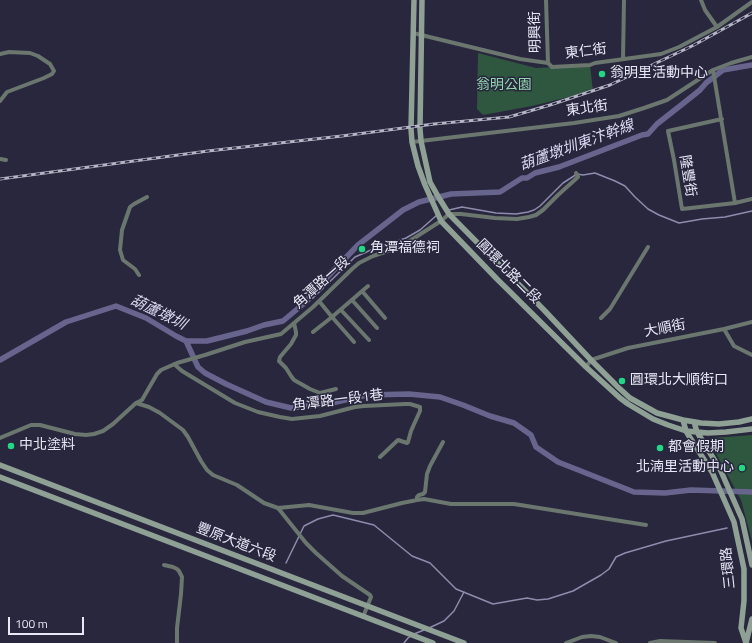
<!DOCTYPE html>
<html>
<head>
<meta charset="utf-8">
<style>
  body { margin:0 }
  #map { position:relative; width:752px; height:643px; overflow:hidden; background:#28273d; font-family:"Titillium Web",sans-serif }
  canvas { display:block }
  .scale { position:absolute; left:8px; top:617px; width:76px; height:18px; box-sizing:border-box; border:2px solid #e8e8f7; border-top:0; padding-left:5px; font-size:12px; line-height:14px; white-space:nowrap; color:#e8e8f7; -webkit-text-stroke:3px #28273d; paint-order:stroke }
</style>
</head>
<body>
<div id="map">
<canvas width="752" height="643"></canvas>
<div class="scale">100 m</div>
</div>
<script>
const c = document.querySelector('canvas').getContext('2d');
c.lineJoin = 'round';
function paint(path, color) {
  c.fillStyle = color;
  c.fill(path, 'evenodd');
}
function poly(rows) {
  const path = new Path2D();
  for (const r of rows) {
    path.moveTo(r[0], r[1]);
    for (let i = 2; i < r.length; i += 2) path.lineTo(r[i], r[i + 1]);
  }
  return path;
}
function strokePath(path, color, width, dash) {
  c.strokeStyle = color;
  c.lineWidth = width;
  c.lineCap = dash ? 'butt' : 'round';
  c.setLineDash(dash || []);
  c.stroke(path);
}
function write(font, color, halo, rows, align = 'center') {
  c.font = font + ' "Titillium Web","Noto Sans TC",sans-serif';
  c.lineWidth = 3;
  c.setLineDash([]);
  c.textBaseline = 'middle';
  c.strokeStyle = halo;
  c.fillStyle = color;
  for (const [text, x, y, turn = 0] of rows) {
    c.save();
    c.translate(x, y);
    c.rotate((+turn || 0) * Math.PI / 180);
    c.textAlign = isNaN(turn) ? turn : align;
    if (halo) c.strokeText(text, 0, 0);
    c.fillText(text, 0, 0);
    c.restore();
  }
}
const green = poly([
  [478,53,536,68,590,65,593,91,532,106,483,115,477,109],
  [752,435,752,541,741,500,711,444,712,438]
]);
const stream = poly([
  [449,210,462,207,496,213,516,214,528,212,534,210,540,206,563,183,577,174,583,175,595,173,615,181,625,186,635,197,648,209,659,215,679,223,702,219,725,217,752,211],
  [308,300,313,298,355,257,371,250,406,238,420,230,437,215],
  [286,563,304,526,318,519,333,515,374,525,412,556,430,563,456,589,493,604,527,598,537,600,548,599,573,591,601,575,609,569,616,557,625,553,666,541,727,528],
  [429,628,444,621,454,611,464,592],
  [414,634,424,630],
  [404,643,408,638,411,636]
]);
const canal = poly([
  [186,341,198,367,205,373,226,384,266,402,291,408,332,403,367,395,409,394,440,397,463,405,490,416,514,423,531,435,536,447,558,462,634,492,665,493,691,490,752,492],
  [0,360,66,322,116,306,146,318,176,336,186,341,207,341,247,331,264,325,283,321,308,300,310,295,358,245,403,210,419,202,451,194,500,192,522,178,527,178,535,173,559,167,642,135,648,134,657,124,685,102,700,90,706,83,723,70,752,65]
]);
const street = poly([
  [546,0,548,63],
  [701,0,705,10,717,27],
  [413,33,520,59,548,63,552,67,590,65,595,63,661,54,679,47,717,27,752,2],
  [0,54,9,52,30,53,38,56,50,64,54,71,52,74,44,78,7,92,0,101],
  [623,59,624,0],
  [713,70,735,203],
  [722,119,668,131,674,160,682,209,735,203,752,199],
  [412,142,574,123,619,116,644,108,667,100,713,70,731,63,752,57],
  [0,159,6,160],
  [139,275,135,269,123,260,120,250,122,230,130,207,134,204,147,197],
  [362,291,385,318],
  [352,300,377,328],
  [319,301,332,317,368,286],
  [341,310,369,340],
  [601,318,610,309,648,247],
  [294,323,296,332,296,335,291,344,280,357,279,361,286,368,291,376,294,380,310,389,320,393,336,389],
  [724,329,734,346,752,355],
  [313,332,332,317,354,342],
  [174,364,182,371,235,403,258,412,280,417,292,419,320,416,355,407,364,406,405,404,410,404,420,407,420,411,411,431,408,442,407,443,398,440,380,457],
  [586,367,591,360,628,348,724,329,752,322],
  [136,403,149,407,160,413,183,430,188,437,201,461,207,470,213,475,237,485,264,503,278,508,309,505,353,513,363,513,402,503,417,500,424,499,451,504,514,504,646,525],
  [0,438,31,425,40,425,75,434,86,435,94,434,103,431,113,424,136,403,142,400,157,374,161,370,177,363,205,355,245,342,281,334,313,307,352,269,359,263,373,256,391,250,408,242,441,221,449,214,461,214,495,218,517,219,529,217,536,215,543,210,558,195,578,177,576,173],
  [417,500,417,497,419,495,423,494,425,492,427,474,430,466,443,442],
  [278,508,306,543,316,553,342,576,370,595,371,597,363,617],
  [164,565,173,567,177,569,179,571,182,577,181,594,177,628,177,643],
  [566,643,582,637,591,636,600,637,616,643],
  [650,643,660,641,715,643]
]);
const secondary = poly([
  [414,0,411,129,412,142,418,166,425,185,441,221,497,279,586,367,620,398,628,404,653,419,668,425,686,431,708,433,726,432,752,429],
  [422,0,420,129,421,141,430,182,439,198,449,214,544,310,591,360,619,388,630,398,657,413,683,420,701,423,719,424,739,422,752,419],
  [683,420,686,431,689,436,712,472,734,522,744,569,744,601,741,628,746,643],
  [694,422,697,432,720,469,742,519,752,565],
  [0,465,464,643],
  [0,477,433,643],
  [746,643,752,619]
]);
const rail = poly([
  [0,179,208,151,342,136,434,124,509,117,550,105,610,85,694,45,752,13]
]);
const markers = [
  [602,74,4,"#22d887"],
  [362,249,4,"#22d887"],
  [622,381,4,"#22d887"],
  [11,446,4,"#22d887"],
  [660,448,4,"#22d887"],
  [742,468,4,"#22d887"]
];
const streetNames = [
  ["明興街",536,32,-91],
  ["東仁街",586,52,-7],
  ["東北街",587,109,-8],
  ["隆豐街",687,176,81],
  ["圓環北路二段",508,272,45],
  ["角潭路一段",322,283,-42],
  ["大順街",665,329,-11],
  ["角潭路一段1巷",338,401,-7],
  ["豐原大道六段",236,543,21],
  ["三環路",729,568,-96]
];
const poiNames = [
  ["翁明里活動中心",610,74],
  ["角潭福德祠",370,249],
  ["圓環北大順街口",630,381],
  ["中北塗料",19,446],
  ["都會假期",668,448],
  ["北湳里活動中心",734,468,"right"]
];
const parkNames = [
  ["翁明公園",504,86]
];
const waterNames = [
  ["葫蘆墩圳東汴幹線",577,146,-20],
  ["葫蘆墩圳",158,313,26]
];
paint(green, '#2f563f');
strokePath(stream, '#8e8cad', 1.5);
strokePath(canal, '#67658d', 5.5);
strokePath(street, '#6a766e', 4);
strokePath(secondary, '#8fa195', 5.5);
strokePath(rail, '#b5b5c6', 3);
strokePath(rail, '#28273d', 1.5, [4.5]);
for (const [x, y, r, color] of markers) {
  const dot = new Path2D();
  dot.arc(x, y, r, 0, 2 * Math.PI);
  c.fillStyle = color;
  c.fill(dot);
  strokePath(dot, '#28273d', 1.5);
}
write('14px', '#e8e8f7', '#28273d', streetNames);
write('14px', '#e8e8f7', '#28273d', poiNames, 'left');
write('14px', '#93d8ae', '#28273d', parkNames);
write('italic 15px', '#dbdaf5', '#28273d', waterNames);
</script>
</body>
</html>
